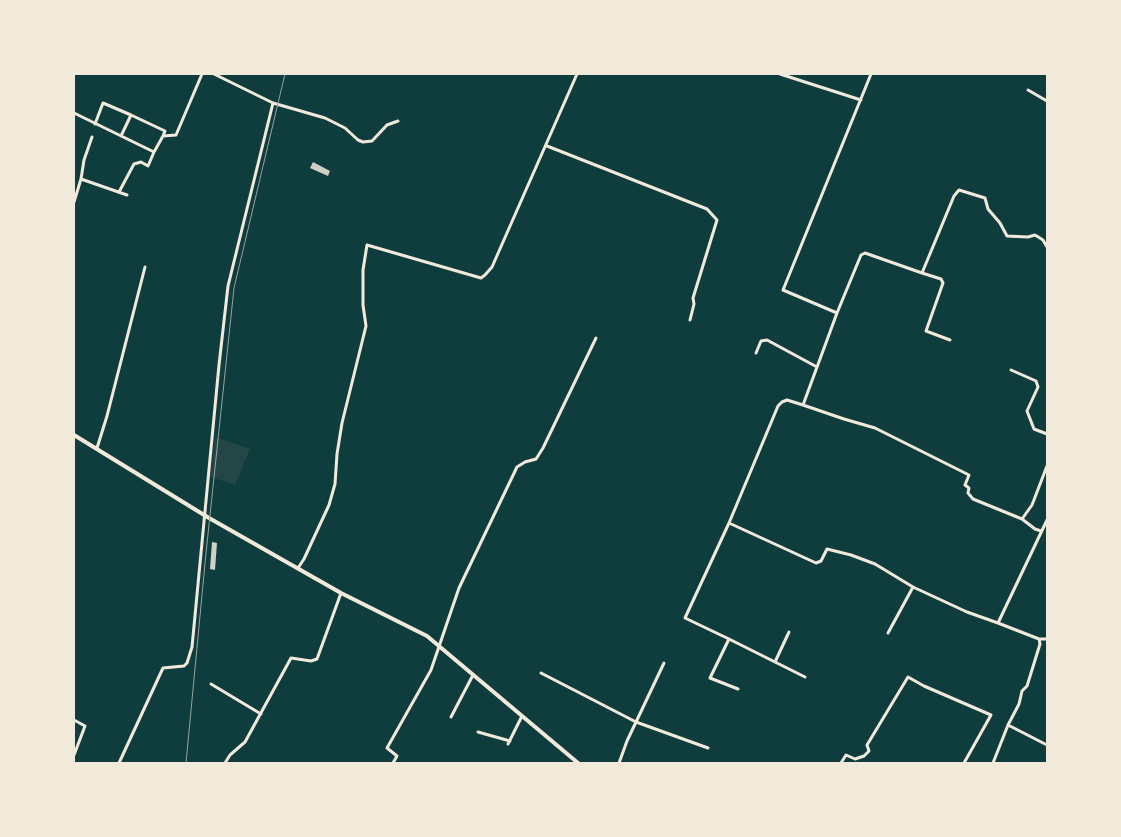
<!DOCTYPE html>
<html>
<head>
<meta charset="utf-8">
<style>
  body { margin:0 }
  #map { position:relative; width:1121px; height:837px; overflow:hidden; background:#0f3d3e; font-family:"Archivo Narrow",sans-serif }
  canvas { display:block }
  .frame { position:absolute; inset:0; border:75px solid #f1e9da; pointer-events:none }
</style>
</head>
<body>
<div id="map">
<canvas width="1121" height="837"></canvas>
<div class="frame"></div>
</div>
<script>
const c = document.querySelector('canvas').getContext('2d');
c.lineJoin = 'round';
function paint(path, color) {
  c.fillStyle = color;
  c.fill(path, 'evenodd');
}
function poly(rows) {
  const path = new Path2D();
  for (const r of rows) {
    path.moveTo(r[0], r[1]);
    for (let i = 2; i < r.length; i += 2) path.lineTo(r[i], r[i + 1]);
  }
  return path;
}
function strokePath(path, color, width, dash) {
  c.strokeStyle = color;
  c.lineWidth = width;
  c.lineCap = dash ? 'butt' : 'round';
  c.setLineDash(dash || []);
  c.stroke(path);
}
const green = poly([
  [215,437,250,449,235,485,211,477]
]);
const building = poly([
  [313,162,330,171,328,176,310,168],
  [212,542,217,543,215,570,210,569]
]);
const minor = poly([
  [780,74,861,100],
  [1028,90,1047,101],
  [273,103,325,118,345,128,358,140,363,142,372,141,387,125,398,121],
  [74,113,154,152,163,136,176,135,202,74],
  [95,124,103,103,131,115],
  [121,136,131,115,165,131,163,136],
  [547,146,707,209,717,220,693,298,694,304,690,320],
  [81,179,127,195],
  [119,192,134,164,141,162,148,166,154,152],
  [74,202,81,179,84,160,92,137],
  [837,313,861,255,865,253,922,273],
  [950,340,926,331,943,283,941,279,922,273,954,196,959,190,985,198,988,209,1000,223,1007,236,1028,237,1035,235,1043,240,1047,247],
  [756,353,761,341,767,340,817,367],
  [1011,370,1036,381,1038,387,1027,411,1034,429,1047,434],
  [803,405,844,419,875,428,969,475,965,485,969,488,968,493,973,499,1022,519,1032,505,1047,466],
  [97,448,107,416,145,267],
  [1022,519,1035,529,1041,531],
  [729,523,816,563,821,561,827,549,851,555,875,564,913,587,967,612,998,623,1047,520],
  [298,568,304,559,329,505,335,484,337,454,342,423,366,326,363,305,363,270,367,245,481,278,485,275,492,267,577,74],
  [998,623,1039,639,1047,639],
  [888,633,913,587],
  [729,639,775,662,789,632],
  [775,662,805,677],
  [541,673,636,722,708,748],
  [211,684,261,714],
  [738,689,710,678,729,639,685,618,729,523,778,406,782,402,787,400,803,405,837,313,783,290,871,74],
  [451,717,473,675],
  [74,720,85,726,74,755],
  [1008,725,1047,745],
  [478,732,510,741],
  [508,744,522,716],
  [119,763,163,668,184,666,187,663,192,647,219,365,228,286,273,103,214,74],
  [225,763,230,755,245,742,291,658,311,661,317,659,341,593],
  [393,763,397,756,387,748,431,670,459,588,517,467,525,462,536,459,543,448,596,338],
  [619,763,627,741,664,663],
  [841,763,846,755,855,759,864,756,869,751,867,745,908,677,924,686,991,715,964,763],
  [993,763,1008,725,1019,704,1022,691,1027,686,1040,644,1039,639]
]);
const secondary = poly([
  [74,435,209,518,341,593,427,636,578,763]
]);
const rail = poly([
  [186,763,206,553,234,288,285,74]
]);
paint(green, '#244646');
paint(building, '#cfcfc3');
strokePath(minor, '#f1e9da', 3);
strokePath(secondary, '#f1e9da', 4);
strokePath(rail, '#97a49c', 1);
</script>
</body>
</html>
